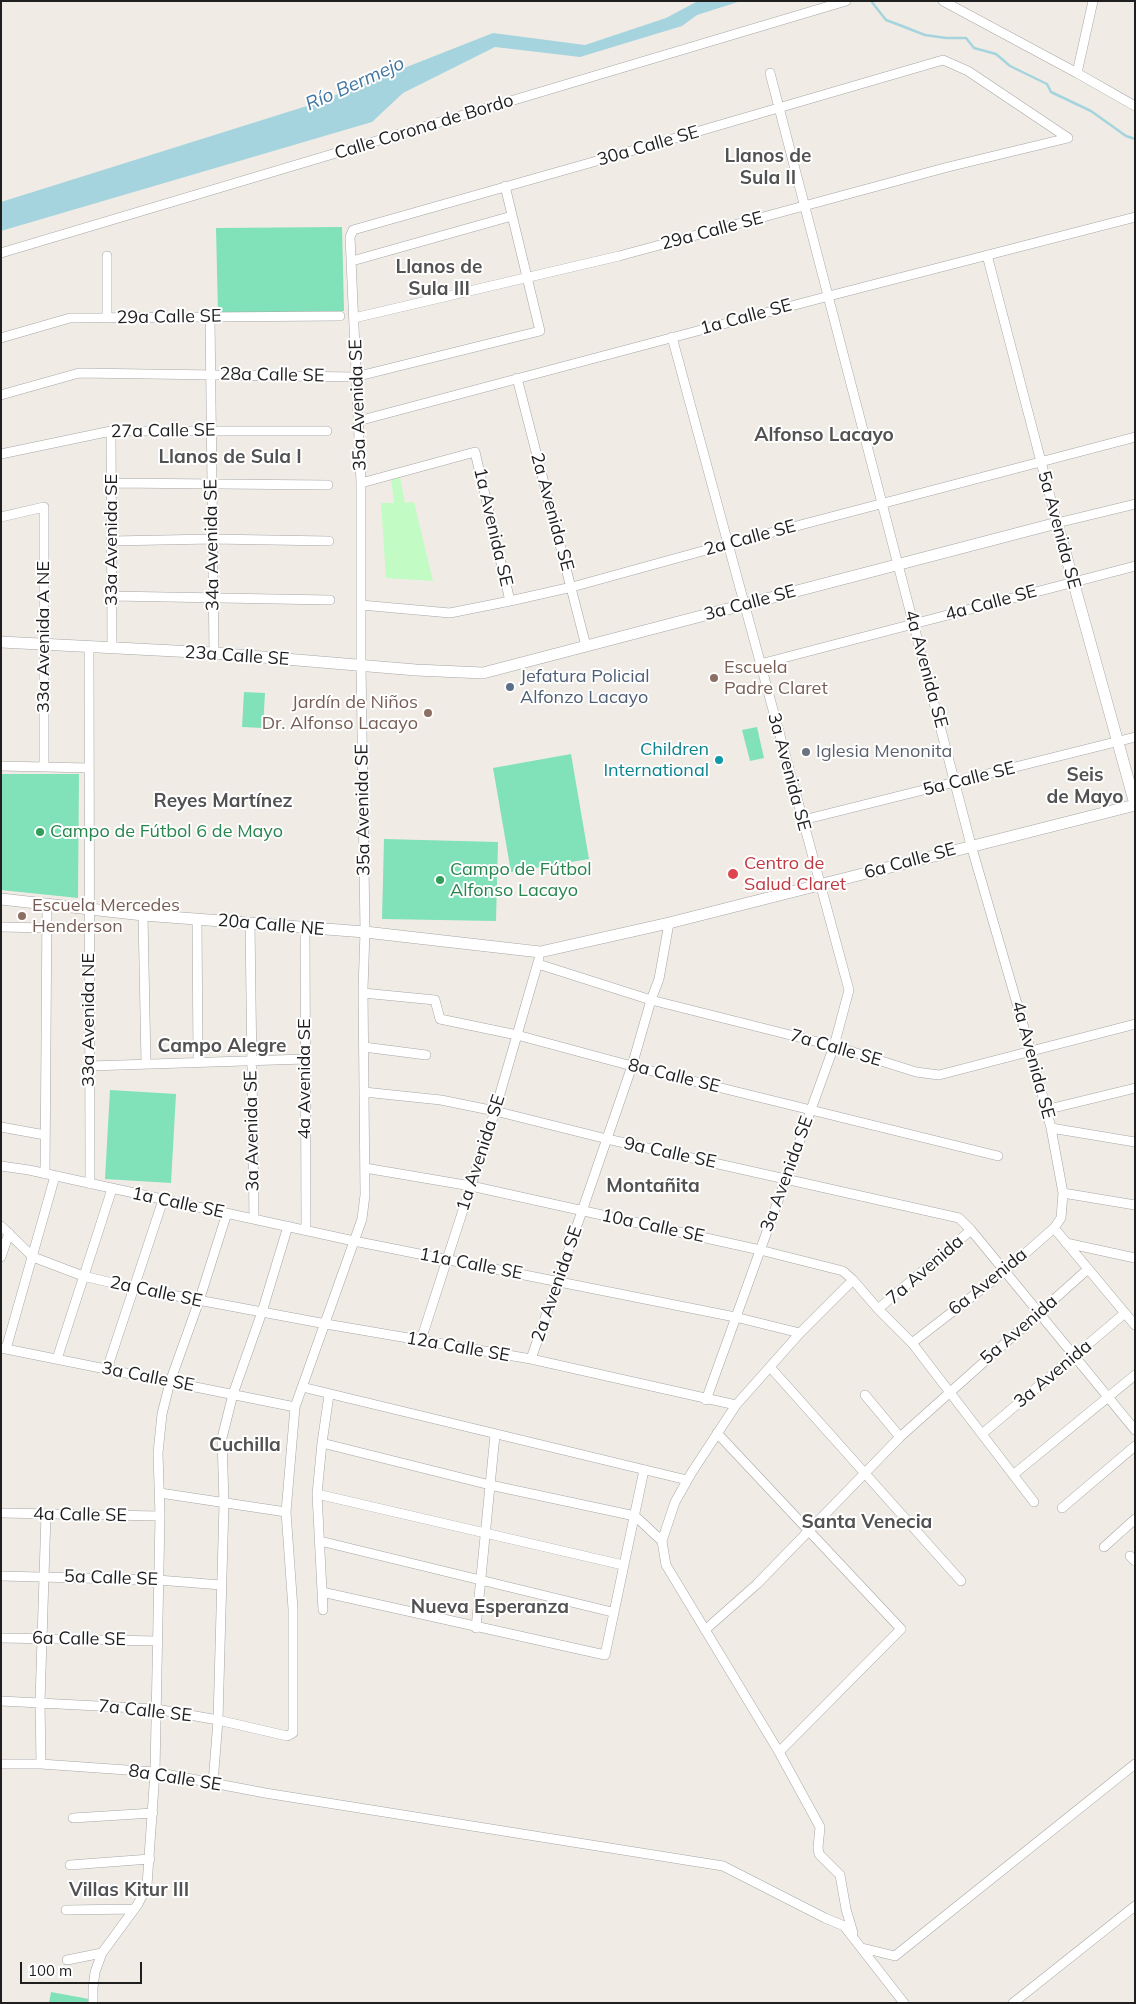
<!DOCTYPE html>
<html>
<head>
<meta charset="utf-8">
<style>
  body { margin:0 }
  #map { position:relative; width:1136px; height:2004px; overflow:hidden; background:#f0ece5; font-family:Mulish,sans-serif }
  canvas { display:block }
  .frame { position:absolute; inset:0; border:2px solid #1f1f1f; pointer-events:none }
  .scale { position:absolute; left:20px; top:1962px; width:122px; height:22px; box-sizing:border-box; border:2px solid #1f1f1f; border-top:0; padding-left:6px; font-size:15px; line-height:18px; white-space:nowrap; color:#1f1f1f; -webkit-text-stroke:4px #fff; paint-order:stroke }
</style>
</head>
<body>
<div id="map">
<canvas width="1136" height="2004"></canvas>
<div class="frame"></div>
<div class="scale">100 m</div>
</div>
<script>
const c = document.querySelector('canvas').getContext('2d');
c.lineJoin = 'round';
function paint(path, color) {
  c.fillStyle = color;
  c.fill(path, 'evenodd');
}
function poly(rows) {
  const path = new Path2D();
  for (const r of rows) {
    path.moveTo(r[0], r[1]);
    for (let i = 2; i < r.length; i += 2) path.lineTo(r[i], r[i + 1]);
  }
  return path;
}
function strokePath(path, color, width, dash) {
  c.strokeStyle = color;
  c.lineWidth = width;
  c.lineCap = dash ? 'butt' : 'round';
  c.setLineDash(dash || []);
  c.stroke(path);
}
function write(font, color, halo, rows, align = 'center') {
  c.font = font + ' Mulish,sans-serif';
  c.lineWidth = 4;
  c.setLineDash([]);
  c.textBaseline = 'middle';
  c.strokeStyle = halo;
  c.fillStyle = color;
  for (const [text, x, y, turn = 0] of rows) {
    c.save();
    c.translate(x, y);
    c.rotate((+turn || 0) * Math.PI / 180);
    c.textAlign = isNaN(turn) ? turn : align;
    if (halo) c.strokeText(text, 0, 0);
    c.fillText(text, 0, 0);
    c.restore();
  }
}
const park = poly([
  [400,477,405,503,414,502,433,581,386,578,381,503,394,503,391,478]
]);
const pitch = poly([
  [342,227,344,311,218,313,216,228],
  [244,692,265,693,263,728,242,727],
  [757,727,764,758,750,761,742,730],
  [571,754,589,859,511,872,493,768],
  [1,774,79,774,78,898,1,890],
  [384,839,498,842,496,921,382,919],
  [110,1090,176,1094,171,1183,105,1179],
  [51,1992,89,1999,89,2003,49,2003]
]);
const water = poly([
  [698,1,741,1,697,15,682,26,580,57,495,47,403,93,372,122,1,231,1,202,310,105,493,33,585,45,666,18]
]);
const stream = poly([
  [871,1,886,20,902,26,925,35,946,38,966,38,974,48,996,54,1010,66,1047,84,1051,92,1091,111,1126,136,1135,139]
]);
const minor = poly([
  [943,1,1077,73,1135,106],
  [770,73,971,845,1031,1052,1051,1128,1063,1193,1061,1218,1054,1228,1005,1271,912,1343],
  [1077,73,1093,1],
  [1,253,846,1],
  [987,255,1057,523,1135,504],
  [107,256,107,318],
  [352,261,512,216],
  [210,317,214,653],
  [354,318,619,256,948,167,1068,138],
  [672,337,849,990,834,1046,706,1400],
  [1,338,70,318,340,316],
  [517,378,586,646],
  [1,395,79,373,355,377,540,331,505,186],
  [358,421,829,296,1135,217],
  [111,431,112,648],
  [1,454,111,431,327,431],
  [111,483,328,485],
  [361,483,475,452,510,601],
  [1,517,44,507,44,767],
  [112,541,212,539,329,541],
  [112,596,330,600],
  [361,605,450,613,510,601,572,587,728,544,1135,437],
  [89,647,90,1184],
  [760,664,1135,566],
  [1,766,89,768],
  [803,820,1135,737],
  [143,915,146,1064],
  [197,919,198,1062],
  [250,924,254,1219],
  [1,927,47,928],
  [305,928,306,1230],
  [538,964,651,1000,834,1046,916,1072,939,1075,1135,1024],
  [363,993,435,1000,440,1019,517,1035,632,1066,998,1156],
  [364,1047,426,1055],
  [90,1066,305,1059],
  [364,1092,441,1100,495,1111,607,1139,959,1218,971,1230,1135,1430],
  [1045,1110,1135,1088],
  [1,1127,45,1135],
  [1051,1128,1135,1142],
  [1,1166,29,1170,354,1241,735,1317,800,1333],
  [365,1168,471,1186,760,1250,843,1271,853,1280,878,1309,912,1343,1034,1502],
  [45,1174,47,904],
  [1063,1193,1135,1205],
  [1,1226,33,1257,83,1276,134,1288,326,1324,531,1359,736,1405],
  [1054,1228,1135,1325],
  [1066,1243,1135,1258],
  [1,1257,9,1233],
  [878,1309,971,1230],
  [421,1340,495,1111,539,959],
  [1,1348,295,1407],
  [6,1349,55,1176],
  [57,1359,112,1189],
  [531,1359,632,1066,651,1000,659,979,669,923],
  [770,1367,961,1581],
  [107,1369,163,1200],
  [302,1387,687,1480],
  [865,1395,900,1437],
  [717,1433,901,1629,779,1752],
  [982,1434,1125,1313],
  [322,1443,490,1485,635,1516,662,1541],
  [1013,1475,1135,1375],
  [160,1493,286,1512],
  [317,1494,623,1565],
  [1062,1508,1135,1446],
  [1,1513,160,1516],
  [320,1541,612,1612],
  [1104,1547,1135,1519],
  [1130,1556,1135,1561],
  [1,1576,158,1580,221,1585],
  [322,1592,605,1655,644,1470],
  [323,1610,317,1494,322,1443,329,1395],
  [476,1628,495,1435],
  [705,1630,757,1584,900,1437,1088,1269],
  [1,1638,158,1641],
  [1,1701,156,1709,218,1720,287,1736,293,1733,293,1609,286,1512,295,1407,362,1219,365,1195,363,989,365,932,361,665,361,483,350,237,353,230,593,162,943,60,968,71,1068,138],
  [1,1764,41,1764,155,1772,265,1793,723,1866,825,1918,844,1926,904,2003],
  [41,1764,40,1702,46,1514],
  [213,1783,218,1720,224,1503,222,1438,233,1394,262,1312,288,1226],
  [73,1818,153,1813],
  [70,1865,150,1859],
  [66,1910,134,1909],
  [853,1933,846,1909,840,1875,819,1854,818,1848,820,1827,779,1752,666,1565,662,1541,675,1502,692,1472,736,1405,800,1333,853,1280],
  [862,1948,895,1956,1135,1764],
  [67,1960,102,1953,138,1904,147,1885,155,1772,160,1516,158,1453,162,1414,170,1382,199,1301,227,1213],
  [93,2003,93,1988,95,1972,102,1953],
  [1013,2003,1135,1906]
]);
const tertiary = poly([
  [1,642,214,653,416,670,483,673,1057,523,1135,804],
  [1,899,143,915,365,932,540,952,669,923,1135,805]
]);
const markers = [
  [714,678,5,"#8d6e63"],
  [510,687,5,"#5c6f8a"],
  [428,713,5,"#8d6e63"],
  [806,752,5,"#6b7280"],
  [719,760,5,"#0f9aa8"],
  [40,832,5,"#2e9e5b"],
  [733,874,6,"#e0444e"],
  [440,880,5,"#2e9e5b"],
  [22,916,5,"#8d6e63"]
];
const streetNames = [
  ["Calle Corona de Bordo",424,127,-17],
  ["30a Calle SE",648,146,-16],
  ["29a Calle SE",712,231,-15],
  ["29a Calle SE",169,317,-1],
  ["1a Calle SE",746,317,-15],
  ["28a Calle SE",272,375,1],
  ["35a Avenida SE",358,405,-92],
  ["27a Calle SE",163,431,-1],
  ["2a Avenida SE",552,512,75],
  ["1a Avenida SE",493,527,77],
  ["5a Avenida SE",1059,530,75],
  ["2a Calle SE",750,538,-15],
  ["33a Avenida SE",112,540,-90],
  ["34a Avenida SE",212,545,-91],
  ["3a Calle SE",750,603,-15],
  ["4a Calle SE",991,603,-15],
  ["33a Avenida A NE",44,637,-90],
  ["23a Calle SE",237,656,4],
  ["4a Avenida SE",926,669,75],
  ["3a Avenida SE",789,772,75],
  ["5a Calle SE",969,779,-14],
  ["35a Avenida SE",363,810,-91],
  ["6a Calle SE",910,861,-15],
  ["20a Calle NE",271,925,5],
  ["33a Avenida NE",89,1020,-90],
  ["7a Calle SE",836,1048,16],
  ["4a Avenida SE",1033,1060,75],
  ["8a Calle SE",674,1076,14],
  ["4a Avenida SE",305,1079,-90],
  ["3a Avenida SE",252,1131,-91],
  ["1a Avenida SE",481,1153,-72],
  ["9a Calle SE",670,1153,12],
  ["3a Avenida SE",787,1174,-70],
  ["1a Calle SE",178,1203,12],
  ["10a Calle SE",653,1226,12],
  ["11a Calle SE",471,1264,11],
  ["7a Avenida",925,1270,-41],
  ["6a Avenida",988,1282,-39],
  ["2a Avenida SE",557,1284,-71],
  ["2a Calle SE",156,1292,12],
  ["5a Avenida",1019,1330,-41],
  ["12a Calle SE",458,1347,10],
  ["3a Avenida",1053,1374,-40],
  ["3a Calle SE",148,1377,11],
  ["4a Calle SE",80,1515,1],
  ["5a Calle SE",111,1578,2],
  ["6a Calle SE",79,1639,1],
  ["7a Calle SE",145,1711,6],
  ["8a Calle SE",175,1778,9]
];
const educationNames = [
  ["Escuela",724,668],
  ["Padre Claret",724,689],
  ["Jardín de Niños",418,703,"right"],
  ["Dr. Alfonso Lacayo",418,724,"right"],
  ["Escuela Mercedes",32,906],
  ["Henderson",32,927]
];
const serviceNames = [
  ["Jefatura Policial",520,677],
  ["Alfonzo Lacayo",520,698]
];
const cultureNames = [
  ["Children",709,750],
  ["International",709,771]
];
const worshipNames = [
  ["Iglesia Menonita",816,752]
];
const leisureNames = [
  ["Campo de Fútbol 6 de Mayo",50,832],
  ["Campo de Fútbol",450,870],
  ["Alfonso Lacayo",450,891]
];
const healthNames = [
  ["Centro de",744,864],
  ["Salud Claret",744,885]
];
const waterNames = [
  ["Río Bermejo",355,84,-24]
];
const neighbourhoodNames = [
  ["Llanos de",768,156],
  ["Sula II",768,178],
  ["Llanos de",439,267],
  ["Sula III",439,289],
  ["Alfonso Lacayo",824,435],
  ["Llanos de Sula I",230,457],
  ["Seis",1085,775],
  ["de Mayo",1085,797],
  ["Reyes Martínez",223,801],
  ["Campo Alegre",222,1046],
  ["Montañita",653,1186],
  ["Cuchilla",245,1445],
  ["Santa Venecia",867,1522],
  ["Nueva Esperanza",490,1607],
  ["Villas Kitur III",129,1890]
];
paint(park, '#c2fbc4');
paint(pitch, '#81e1b9');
paint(water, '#a5d4df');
strokePath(stream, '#a5d4df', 2.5);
strokePath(minor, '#a6a6a6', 10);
strokePath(tertiary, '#a6a6a6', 12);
strokePath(minor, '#fff', 9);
strokePath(tertiary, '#fff', 11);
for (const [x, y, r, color] of markers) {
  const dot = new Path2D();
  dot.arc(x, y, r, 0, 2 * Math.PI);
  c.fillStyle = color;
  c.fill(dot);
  strokePath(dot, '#fff', 2);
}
write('18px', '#1f1f1f', '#fff', streetNames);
write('18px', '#785e54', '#fff', educationNames, 'left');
write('18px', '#4e5e75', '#fff', serviceNames, 'left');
write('18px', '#0d838f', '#fff', cultureNames, 'right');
write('18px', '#5b616d', '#fff', worshipNames, 'left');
write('18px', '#27864d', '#fff', leisureNames, 'left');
write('18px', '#be3a42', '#fff', healthNames, 'left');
write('italic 19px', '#4276a2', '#fff', waterNames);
write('bold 19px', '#525252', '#fff', neighbourhoodNames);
</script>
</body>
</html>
